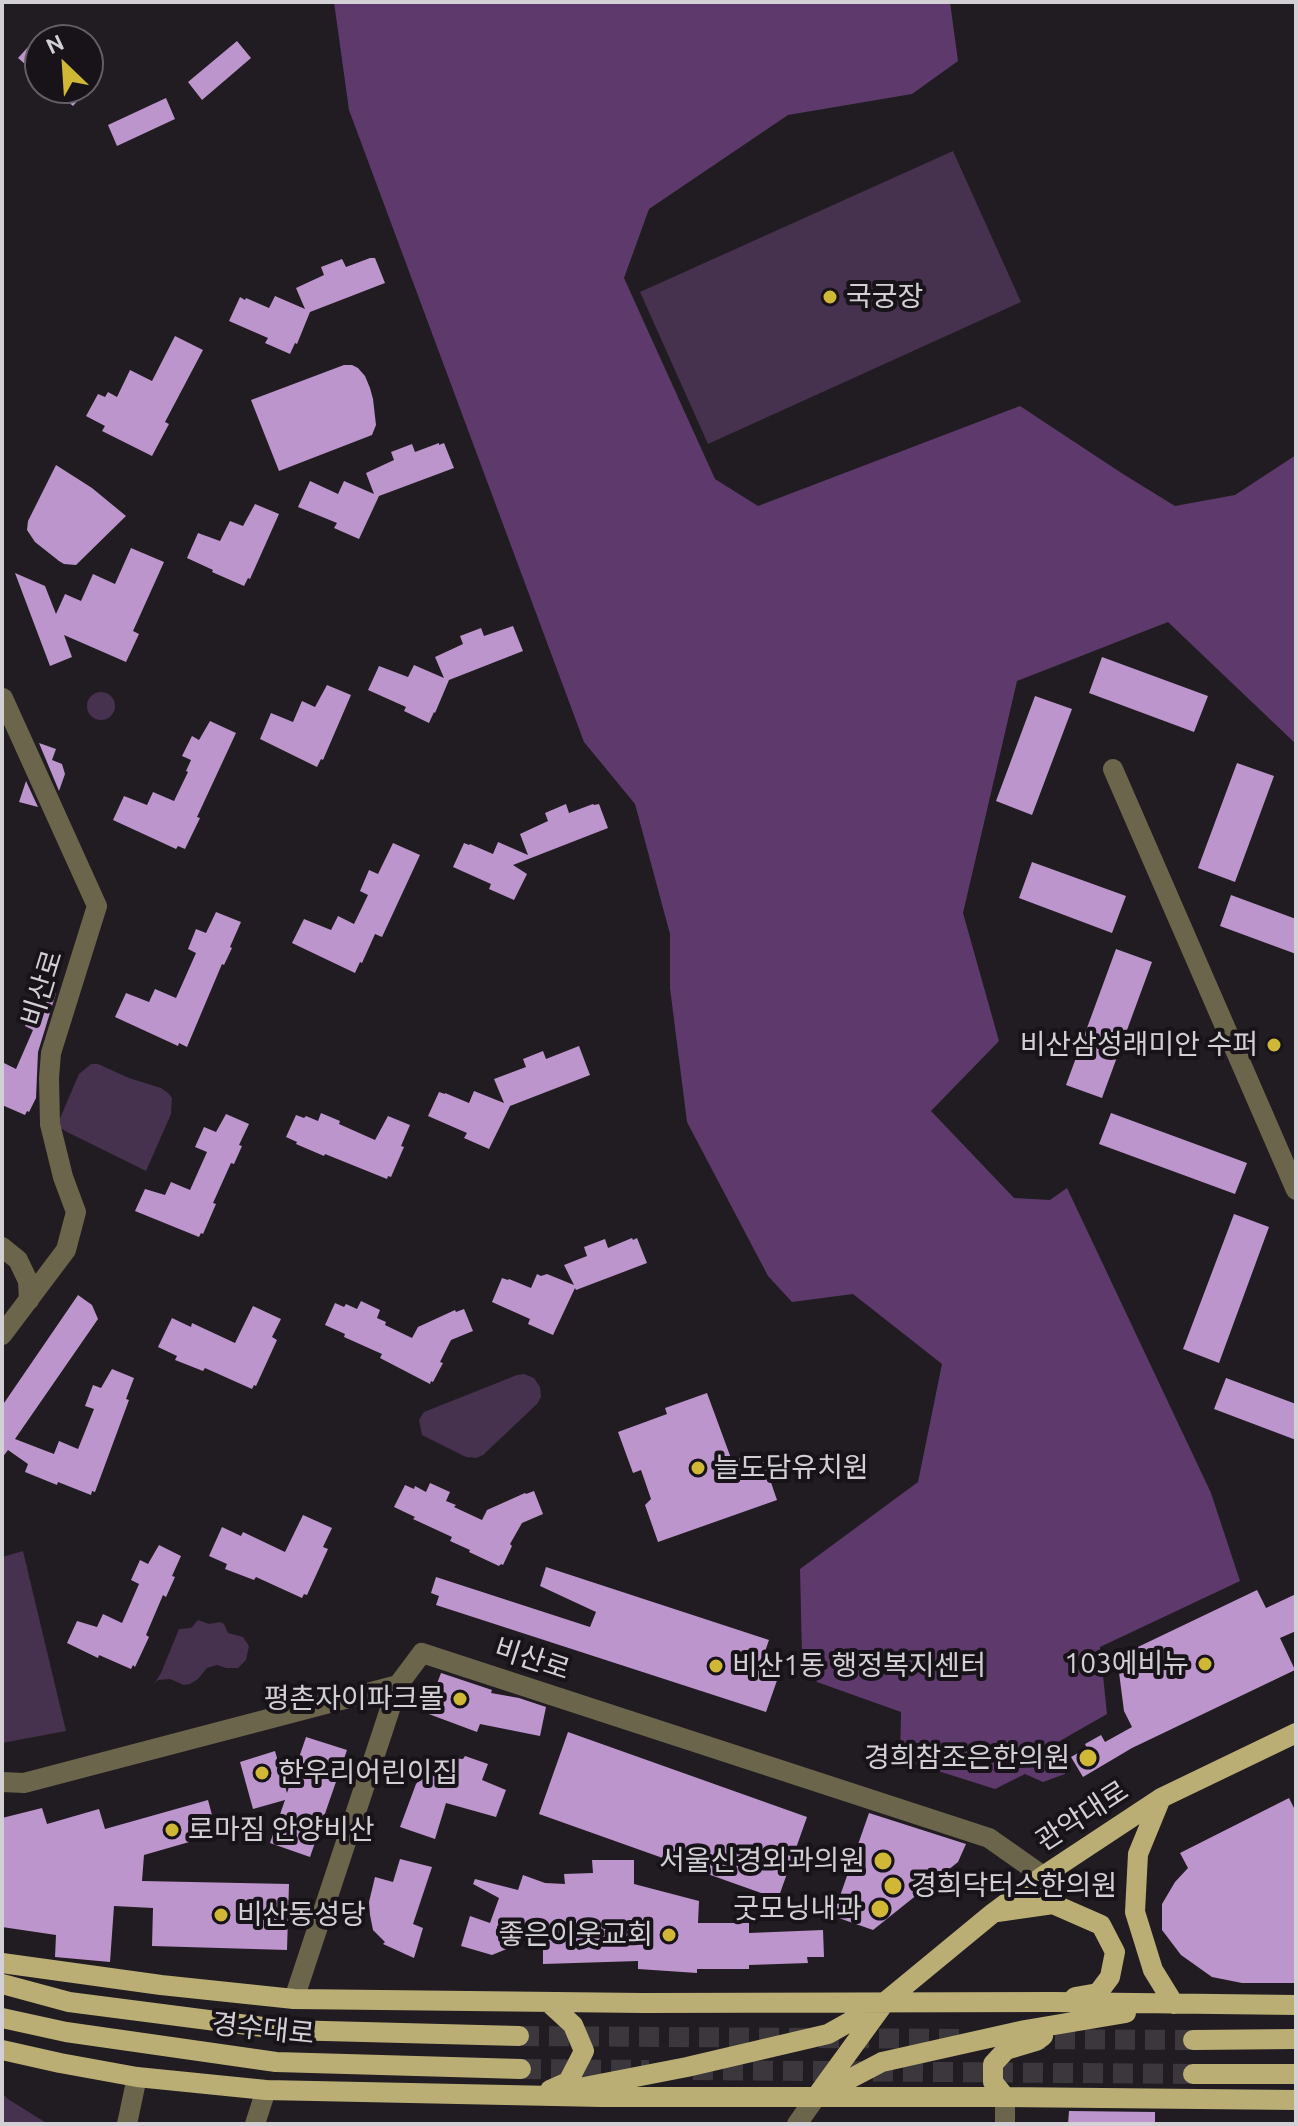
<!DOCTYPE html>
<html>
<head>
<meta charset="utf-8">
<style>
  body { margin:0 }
  #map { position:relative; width:1298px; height:2126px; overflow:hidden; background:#211c22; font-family:Ubuntu,sans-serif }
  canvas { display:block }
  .frame { position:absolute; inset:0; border:4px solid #d3d0d5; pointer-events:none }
  .north { position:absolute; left:24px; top:24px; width:80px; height:80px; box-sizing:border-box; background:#171319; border:2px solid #625f64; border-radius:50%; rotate:335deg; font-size:22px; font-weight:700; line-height:32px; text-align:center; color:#d3d0d5 }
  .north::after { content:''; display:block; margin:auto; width:28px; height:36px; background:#d0b736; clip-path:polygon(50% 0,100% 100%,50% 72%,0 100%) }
</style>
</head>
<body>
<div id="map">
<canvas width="1298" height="2126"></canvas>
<div class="frame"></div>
<div class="north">N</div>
</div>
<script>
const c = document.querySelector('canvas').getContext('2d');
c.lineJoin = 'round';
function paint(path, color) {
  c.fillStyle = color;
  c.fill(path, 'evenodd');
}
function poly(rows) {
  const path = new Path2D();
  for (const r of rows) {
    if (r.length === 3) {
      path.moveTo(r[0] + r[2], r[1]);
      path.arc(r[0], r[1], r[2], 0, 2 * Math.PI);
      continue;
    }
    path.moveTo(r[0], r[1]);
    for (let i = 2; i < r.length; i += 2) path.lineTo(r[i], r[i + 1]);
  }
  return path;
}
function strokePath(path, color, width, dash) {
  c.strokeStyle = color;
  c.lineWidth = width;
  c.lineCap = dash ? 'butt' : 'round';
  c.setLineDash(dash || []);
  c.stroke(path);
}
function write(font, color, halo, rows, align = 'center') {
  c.font = font + ' Ubuntu,"Noto Sans KR",sans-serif';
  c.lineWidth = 8;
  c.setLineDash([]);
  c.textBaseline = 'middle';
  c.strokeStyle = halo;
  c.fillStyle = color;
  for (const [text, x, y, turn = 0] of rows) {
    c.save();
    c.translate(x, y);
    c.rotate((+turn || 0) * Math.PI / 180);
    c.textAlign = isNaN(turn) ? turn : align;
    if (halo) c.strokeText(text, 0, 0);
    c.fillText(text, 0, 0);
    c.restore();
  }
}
const green = poly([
  [953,151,1021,302,708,444,640,292],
  [101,706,14],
  [91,1064,98,1064,129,1078,161,1088,168,1093,172,1098,171,1114,146,1171,65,1131,58,1126,58,1123,79,1074],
  [524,1374,534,1378,540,1387,541,1397,537,1404,483,1455,476,1458,466,1457,422,1435,419,1420,424,1412,517,1375],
  [23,1551,66,1731,2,1743,2,1557],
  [198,1620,209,1624,220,1622,224,1624,228,1633,243,1637,249,1646,246,1660,238,1668,226,1668,217,1665,207,1668,198,1679,190,1684,184,1685,170,1679,158,1680,154,1684,161,1673,179,1629,191,1628],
  [2,2093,8,2099,48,2124,2,2124]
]);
const forest = poly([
  [334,2,950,2,958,61,912,94,788,115,649,209,624,278,715,479,758,506,1020,406,1123,474,1175,506,1235,495,1296,455,1296,744,1168,622,1017,681,963,913,999,1041,931,1111,1014,1198,1050,1200,1067,1188,1211,1493,1240,1581,1100,1647,1107,1714,1051,1746,1065,1774,1043,1782,1025,1774,995,1789,900,1759,901,1712,817,1682,802,1655,800,1569,918,1482,942,1364,853,1294,792,1302,768,1276,687,1122,670,988,670,934,635,804,584,742,349,110]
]);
const building = poly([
  [40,34,40,77,18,58],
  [237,41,251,58,202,100,188,82],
  [52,88,89,88,73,106],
  [166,98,175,119,117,146,108,125],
  [370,258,375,258,385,283,310,312,297,344,295,343,290,354,265,343,268,338,229,321,240,297,245,300,246,298,269,308,275,296,305,309,296,288,324,275,321,267,342,259,346,267],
  [175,336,203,350,165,422,169,424,152,456,102,431,105,426,86,416,98,394,105,397,108,392,117,397,130,370,152,381],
  [344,365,352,365,358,368,365,376,370,388,373,399,376,425,372,435,279,471,251,400],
  [439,443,439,445,444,443,454,468,379,496,359,539,334,528,337,523,298,507,310,481,338,494,344,481,374,494,366,473,394,460,391,452,412,444,415,452],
  [56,465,92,488,126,516,76,565,64,564,59,561,35,542,27,530,28,521],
  [255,504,279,514,250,579,248,578,244,586,212,572,213,570,187,558,198,533,220,541,230,521,243,526],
  [131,548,164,562,133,631,139,634,126,662,64,635,72,657,50,666,15,573,45,586,56,614,65,594,81,601,93,574,115,584],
  [513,626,523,651,449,680,435,713,434,712,429,723,404,711,406,707,368,690,379,666,408,677,414,665,444,678,435,657,463,644,460,636,481,628,484,636],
  [1102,657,1208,696,1194,732,1089,693],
  [327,685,351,695,323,760,321,759,317,767,260,739,271,713,293,722,302,701,315,707],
  [1035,696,1072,709,1032,815,996,801],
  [210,721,236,733,197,817,200,818,185,849,178,846,176,849,113,820,124,796,147,805,153,792,174,801,188,772,186,771,191,760,182,756,192,736,199,740],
  [39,743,56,749,52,760,62,764,65,774,59,791],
  [1237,763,1274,776,1235,882,1198,868],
  [26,781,38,807,19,802],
  [566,804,569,813,593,804,594,805,599,804,608,828,513,865,527,874,514,900,489,889,491,884,453,867,464,843,469,845,470,844,493,854,498,842,528,855,520,834,548,821,545,813],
  [393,843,420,855,382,937,375,934,362,963,360,962,355,973,292,943,304,919,331,930,338,916,354,924,368,895,360,891,369,870,378,874],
  [1032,862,1126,896,1112,933,1019,898],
  [1231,895,1296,919,1296,954,1220,926],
  [216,912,241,922,230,947,232,948,224,965,222,964,187,1047,179,1043,178,1046,115,1017,126,993,149,1002,155,989,176,998,196,953,188,949,196,929,206,933],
  [1116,949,1152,962,1102,1098,1066,1085],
  [53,991,56,993,38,1052,36,1098,29,1112,27,1111,25,1115,2,1105,2,1062,16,1069,33,1030,25,1026,34,1006,42,1010],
  [579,1046,590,1075,510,1106,489,1149,464,1138,467,1133,428,1116,439,1092,445,1094,445,1093,469,1103,474,1091,504,1103,494,1079,526,1067,523,1059,543,1051,546,1059],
  [321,1113,340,1121,339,1124,375,1140,388,1116,410,1125,401,1146,404,1147,391,1177,388,1176,387,1179,325,1154,324,1156,296,1144,297,1142,286,1137,296,1115,304,1118,306,1116,318,1121],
  [1111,1113,1247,1163,1235,1194,1099,1144],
  [226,1114,249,1124,239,1145,242,1146,234,1164,231,1163,213,1203,216,1204,203,1234,201,1233,199,1237,135,1211,145,1189,165,1195,171,1182,190,1190,207,1152,195,1147,204,1127,216,1132],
  [1234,1214,1269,1227,1219,1363,1183,1349],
  [632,1238,633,1240,637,1238,647,1263,576,1290,575,1288,553,1335,528,1324,530,1319,492,1302,502,1278,508,1280,509,1279,531,1288,537,1274,541,1276,547,1274,574,1285,564,1265,587,1256,584,1247,605,1239,608,1248],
  [78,1295,92,1305,98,1319,15,1439,54,1454,59,1441,78,1449,94,1409,85,1406,93,1385,101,1388,112,1369,134,1378,126,1399,129,1400,95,1492,92,1491,91,1495,58,1482,57,1485,25,1472,28,1464,8,1450,2,1458,2,1406],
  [361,1301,380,1310,377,1318,386,1322,385,1325,412,1338,418,1327,455,1310,456,1312,464,1309,473,1331,451,1340,440,1362,443,1363,433,1382,431,1381,430,1384,380,1358,382,1354,344,1337,345,1334,325,1325,335,1303,344,1307,346,1304,357,1309],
  [253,1306,281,1319,272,1337,277,1340,256,1386,254,1385,252,1389,205,1368,203,1371,175,1360,177,1356,158,1347,172,1318,191,1327,192,1323,235,1343],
  [1226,1378,1296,1404,1296,1440,1214,1409],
  [707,1393,732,1461,750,1454,754,1465,764,1462,777,1500,658,1542,645,1505,651,1499,641,1470,633,1473,618,1432,667,1414,665,1408],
  [430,1483,450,1492,446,1501,456,1505,454,1507,482,1520,487,1510,525,1493,526,1494,534,1491,543,1514,522,1523,510,1544,512,1546,503,1565,501,1564,499,1566,469,1552,470,1550,450,1541,452,1537,413,1519,415,1517,394,1507,405,1485,414,1489,415,1486,426,1492],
  [303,1515,332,1528,323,1547,328,1549,307,1595,304,1594,302,1598,256,1577,254,1580,225,1569,227,1564,209,1556,222,1527,241,1536,243,1532,285,1552],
  [159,1545,181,1556,172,1576,175,1577,166,1597,163,1595,146,1635,149,1637,135,1667,133,1665,131,1669,99,1655,98,1658,67,1643,77,1621,97,1627,103,1614,122,1623,139,1584,131,1580,140,1560,148,1564],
  [546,1567,769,1640,761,1663,781,1669,766,1712,436,1605,439,1596,431,1593,436,1577,590,1627,596,1612,540,1586],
  [1257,1590,1266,1608,1296,1594,1296,1631,1280,1638,1295,1670,1132,1748,1083,1777,1071,1757,1087,1748,1085,1744,1101,1735,1105,1742,1132,1727,1124,1711,1117,1657],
  [441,1673,492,1690,491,1693,519,1698,546,1707,540,1736,480,1724,477,1732,426,1713],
  [568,1732,807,1817,778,1899,539,1814],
  [306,1737,347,1750,310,1857,270,1843,285,1800,253,1809,240,1762,275,1751,287,1793],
  [465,1756,488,1764,482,1780,506,1790,496,1817,446,1803,435,1839,400,1827,416,1784,430,1769,442,1761,451,1758,463,1759],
  [1289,1798,1296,1812,1296,1983,1242,1983,1212,1977,1181,1955,1162,1930,1162,1904,1175,1882,1188,1868,1180,1853],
  [208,1800,217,1834,144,1855,142,1881,289,1884,287,1950,152,1946,153,1908,114,1906,110,1962,55,1957,56,1935,2,1927,2,1818,42,1808,47,1824,99,1809,105,1829],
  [869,1813,966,1844,958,1862,873,1930,833,1916],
  [400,1859,432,1867,413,1924,423,1928,414,1958,383,1944,385,1942,373,1930,370,1915,369,1902,375,1877,393,1882],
  [592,1860,634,1860,634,1884,699,1901,698,1923,749,1923,749,1933,823,1930,824,1957,807,1957,808,1963,749,1965,749,1969,697,1969,697,1973,638,1969,638,1961,543,1964,543,1922,514,1946,492,1955,461,1946,470,1916,490,1923,499,1898,473,1884,475,1879,518,1890,523,1875,545,1883,565,1884,564,1874,593,1873],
  [1069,2111,1155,2112,1155,2124,1068,2124]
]);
const majorTunnel = poly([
  [519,2036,965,2039],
  [1025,2039,1193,2040],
  [521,2069,649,2070],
  [693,2070,1193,2074]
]);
const minor = poly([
  [1113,769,1296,1190],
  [2,1247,18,1260,28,1281,29,1300],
  [2,1335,66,1250,76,1212,63,1177,50,1124,49,1078,51,1053,97,906,3,698],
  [2,1782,24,1783,398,1685,422,1653,989,1838,1043,1876],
  [294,1999,398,1685],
  [1005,2097,1005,2124],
  [127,2124,137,2077],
  [255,2124,266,2090],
  [797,2124,816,2097]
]);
const major = poly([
  [1161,1798,1138,1854,1135,1912,1153,1970,1174,2004],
  [997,1912,1053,1904,1101,1925,1115,1952,1110,1977,1098,1993,1075,1997],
  [2,1963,161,1985,294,1999,643,2003,1054,2002,1296,2005],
  [2,1984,69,2002,286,2030,519,2036],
  [548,2002,573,2025,584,2051,568,2082,550,2090],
  [2,2018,66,2032,276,2062,521,2069],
  [1193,2040,1296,2039],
  [2,2050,60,2063,137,2077,266,2090,602,2097,1005,2097,1296,2100],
  [1193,2074,1296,2074],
  [579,2088,687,2067,828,2034,878,2006],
  [819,2095,882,2062,1025,2030,1126,2013],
  [816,2097,885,2002,993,1913,1043,1876,1161,1798,1296,1733],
  [1005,2097,993,2082,993,2064,1006,2050,1036,2041,1043,2036]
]);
const markers = [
  [830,297,8,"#d0b736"],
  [1274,1045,8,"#d0b736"],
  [698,1468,8,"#d0b736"],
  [1205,1664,8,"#d0b736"],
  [716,1666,8,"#d0b736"],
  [460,1699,8,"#d0b736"],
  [1088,1758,10,"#d0b736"],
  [262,1773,8,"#d0b736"],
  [172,1830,8,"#d0b736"],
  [883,1861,10,"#d0b736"],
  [893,1886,10,"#d0b736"],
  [880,1909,10,"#d0b736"],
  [221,1915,8,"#d0b736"],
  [669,1935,8,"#d0b736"]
];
const poiNames = [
  ["국궁장",846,297],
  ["비산삼성래미안 수퍼",1258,1045,"right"],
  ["늘도담유치원",714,1468],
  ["103에비뉴",1189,1664,"right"],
  ["비산1동 행정복지센터",732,1666],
  ["평촌자이파크몰",444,1699,"right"],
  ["경희참조은한의원",1070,1758,"right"],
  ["한우리어린이집",278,1773],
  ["로마짐 안양비산",188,1830],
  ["서울신경외과의원",865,1861,"right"],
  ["경희닥터스한의원",911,1886],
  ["굿모닝내과",862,1909,"right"],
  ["비산동성당",237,1915],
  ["좋은이웃교회",653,1935,"right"]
];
const streetNames = [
  ["비산로",42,988,-73],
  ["비산로",532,1659,18],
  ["관악대로",1082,1816,-33],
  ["경수대로",263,2029,6]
];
paint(green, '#46314e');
paint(forest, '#5d3a6b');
paint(building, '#bc95cc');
strokePath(majorTunnel, '#3c373d', 20, [20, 10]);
strokePath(minor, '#6b654b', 20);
strokePath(major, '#baae75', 20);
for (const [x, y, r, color] of markers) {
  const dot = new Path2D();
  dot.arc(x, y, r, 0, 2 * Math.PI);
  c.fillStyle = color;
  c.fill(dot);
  strokePath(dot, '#171319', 3);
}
write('28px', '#d3d0d5', '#171319', poiNames, 'left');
write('28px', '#d3d0d5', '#171319', streetNames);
</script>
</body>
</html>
